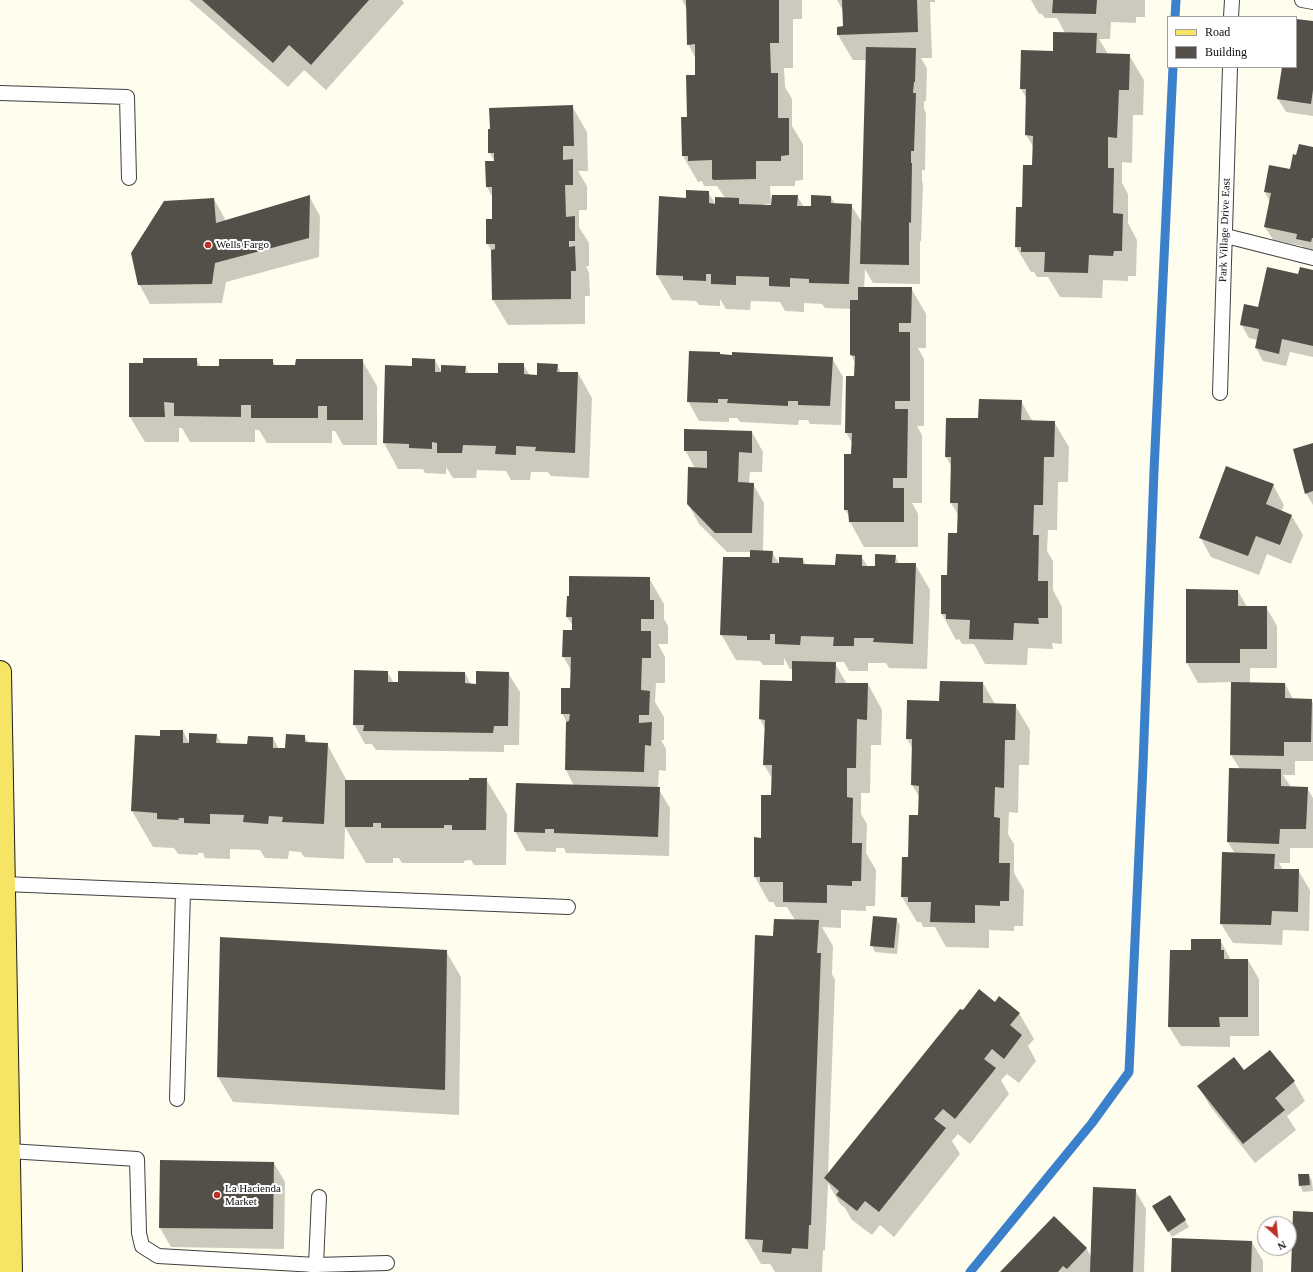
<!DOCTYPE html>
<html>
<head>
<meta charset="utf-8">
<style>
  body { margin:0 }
  #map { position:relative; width:1313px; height:1272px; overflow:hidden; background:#fffded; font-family:"Times New Roman",serif }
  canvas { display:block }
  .legend { position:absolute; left:1167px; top:16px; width:130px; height:52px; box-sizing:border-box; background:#fff; border:1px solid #9e9e9e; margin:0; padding:5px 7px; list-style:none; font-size:12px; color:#0d0d0d }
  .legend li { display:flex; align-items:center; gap:8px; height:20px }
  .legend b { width:20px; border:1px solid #9e9e9e }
  .north { position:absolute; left:1257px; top:1216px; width:40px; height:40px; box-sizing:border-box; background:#fff; border:1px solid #9e9e9e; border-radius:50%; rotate:153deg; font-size:11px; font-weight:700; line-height:16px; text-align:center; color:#0d0d0d }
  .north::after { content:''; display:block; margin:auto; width:14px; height:18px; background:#bb3127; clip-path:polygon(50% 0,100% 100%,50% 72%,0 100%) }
</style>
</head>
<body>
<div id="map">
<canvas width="1313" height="1272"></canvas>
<ul class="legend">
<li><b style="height:5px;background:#f6e465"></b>Road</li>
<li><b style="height:11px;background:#554f49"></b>Building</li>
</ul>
<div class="north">N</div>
</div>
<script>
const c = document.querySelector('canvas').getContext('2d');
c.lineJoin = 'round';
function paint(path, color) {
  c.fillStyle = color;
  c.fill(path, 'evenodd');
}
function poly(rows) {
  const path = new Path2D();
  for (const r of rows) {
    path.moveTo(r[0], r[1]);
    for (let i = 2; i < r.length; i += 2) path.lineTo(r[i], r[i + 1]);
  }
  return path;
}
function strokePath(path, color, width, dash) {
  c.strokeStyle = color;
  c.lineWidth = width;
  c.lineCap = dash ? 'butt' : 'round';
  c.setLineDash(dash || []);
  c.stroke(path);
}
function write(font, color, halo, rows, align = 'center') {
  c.font = font + ' "Times New Roman",serif';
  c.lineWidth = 4;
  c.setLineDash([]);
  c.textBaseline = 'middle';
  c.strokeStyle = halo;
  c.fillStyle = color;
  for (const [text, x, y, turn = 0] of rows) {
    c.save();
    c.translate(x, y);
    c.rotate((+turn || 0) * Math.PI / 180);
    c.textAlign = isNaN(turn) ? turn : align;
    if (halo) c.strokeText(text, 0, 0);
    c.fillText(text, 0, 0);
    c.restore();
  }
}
const shadow = poly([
  [189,0,402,0,404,3,326,90,304,70,288,87],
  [682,0,802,0,802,19,793,19,793,68,784,68,785,87,792,99,792,126,803,144,803,180,795,181,795,186,770,186,771,204,764,204,764,206,771,206,797,196,804,207,812,207,831,197,835,204,851,205,863,224,867,60,853,60,838,35,844,27,843,11,837,0,935,0,935,2,930,2,932,58,921,58,927,68,926,101,924,101,924,109,926,113,925,170,922,170,922,181,923,184,921,242,920,241,920,284,873,283,865,269,864,288,911,288,926,314,926,348,918,348,924,359,924,426,917,426,922,435,922,503,912,503,918,514,918,547,864,547,850,522,850,517,845,510,852,455,852,443,846,432,855,377,855,363,851,355,851,309,825,308,822,304,804,303,804,312,785,311,780,302,751,301,750,310,726,309,720,299,720,306,699,305,696,301,672,300,657,275,687,199,708,192,716,205,725,198,717,186,704,186,702,181,698,182,683,156,682,118,688,118,696,75,696,59,688,44,687,9],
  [1031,0,1145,0,1145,17,1136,17,1136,23,1111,22,1110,39,1099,39,1108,54,1129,55,1144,80,1143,115,1133,115,1132,163,1122,162,1122,183,1128,194,1128,223,1137,240,1136,276,1128,276,1128,281,1103,280,1102,298,1060,297,1048,277,1037,277,1034,272,1031,272,1016,247,1023,208,1033,166,1034,148,1026,135,1027,99,1021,89,1022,51,1054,52,1065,33,1057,18,1045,18,1042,14,1039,14],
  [1296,20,1313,22,1313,116,1286,112,1278,99,1283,67,1296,67],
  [572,106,587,132,588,171,578,171,587,186,587,210,579,210,579,227,589,243,589,266,586,266,589,273,590,296,585,296,585,324,508,325,493,300,492,252,487,243,494,220,493,198,487,187,486,162,495,162,489,152],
  [1313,148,1313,253,1305,251,1302,246,1273,240,1265,227,1270,202,1265,192,1290,170,1297,156],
  [309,196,320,216,319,257,226,282,222,303,150,304,139,284,214,199,225,219,225,222],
  [1313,271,1313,357,1290,352,1286,366,1263,361,1256,348,1257,340,1249,338,1241,324,1299,275],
  [720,353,721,355,832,358,843,377,841,425,810,424,808,420,799,420,798,425,740,422,737,418,729,418,729,422,699,421,688,401],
  [196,359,201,367,220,367,272,360,276,366,296,366,362,360,377,386,377,445,343,445,335,431,332,431,332,443,267,443,259,430,255,430,255,442,190,442,182,428,179,428,179,442,145,442,130,417,144,364],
  [435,360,442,373,465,367,469,374,499,374,523,364,530,376,538,376,557,365,561,373,578,373,592,398,589,478,551,476,548,472,531,472,530,480,511,480,506,471,477,470,476,478,453,478,446,467,446,474,425,473,423,469,398,469,384,443,386,366,413,367],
  [1021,401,1033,422,1054,422,1069,447,1068,482,1058,482,1057,530,1048,530,1047,551,1053,561,1053,590,1062,607,1062,644,1052,643,1053,649,1028,648,1027,665,985,664,974,644,962,644,959,639,956,640,942,614,942,576,948,576,958,534,959,516,951,503,952,467,946,457,979,419],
  [752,432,763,452,762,472,750,472,749,484,753,484,764,503,763,551,772,552,780,565,803,559,806,565,836,566,861,556,868,567,876,567,895,556,899,564,915,564,930,590,927,669,889,668,886,663,868,663,868,671,849,671,844,662,834,662,847,684,868,684,882,710,881,745,871,745,870,793,861,793,861,814,867,824,866,853,876,870,875,906,866,906,866,911,841,910,841,928,822,927,833,946,832,974,835,980,828,1175,963,1012,995,1003,1019,1013,1034,1039,1028,1046,1036,1061,1019,1083,1007,1074,1001,1080,1009,1094,970,1144,958,1134,952,1141,960,1154,894,1237,880,1225,872,1235,852,1220,845,1208,840,1204,828,1183,825,1250,823,1250,822,1272,775,1272,770,1264,761,1264,746,1239,774,937,795,920,787,907,776,907,773,902,769,902,755,877,762,839,772,796,772,778,764,765,765,729,760,719,793,682,793,669,790,669,784,658,784,665,763,665,760,661,736,660,721,634,751,558,751,552,727,552,699,524,688,504,695,468,685,450],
  [1313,444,1313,505,1306,493],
  [1273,485,1284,505,1281,512,1291,515,1303,535,1291,564,1267,554,1259,575,1211,557,1200,537],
  [649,578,664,604,664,619,668,626,668,644,658,644,665,657,665,683,656,683,655,702,664,717,664,740,661,740,666,749,666,771,659,770,658,788,670,808,669,856,566,853,564,848,556,848,556,852,526,851,515,831,574,786,566,770,567,723,562,713,571,689,571,670,563,656,573,631,573,626,567,617],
  [1187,590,1238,591,1247,607,1266,607,1277,626,1277,668,1250,668,1250,684,1285,684,1293,699,1311,700,1313,703,1313,761,1295,761,1295,775,1283,775,1291,787,1307,788,1313,798,1313,848,1290,848,1290,863,1279,863,1283,870,1298,870,1310,890,1309,931,1283,930,1282,945,1233,943,1221,924,1235,854,1228,842,1240,769,1231,755,1232,682,1198,683,1187,663],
  [387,672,394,683,465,673,471,685,477,685,508,673,520,692,519,745,504,745,504,752,376,750,372,744,365,744,354,724],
  [983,683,995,704,1015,705,1030,730,1029,765,1019,765,1018,813,1009,812,1008,834,1014,844,1014,873,1024,890,1023,926,1014,926,1014,931,989,930,989,948,946,947,935,927,923,927,921,922,917,922,902,897,909,858,919,816,920,798,912,785,913,749,907,739,908,701,940,702],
  [183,731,190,744,216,735,222,744,248,745,273,738,279,749,286,749,304,736,309,743,327,744,347,781,470,781,486,779,507,814,506,865,474,865,471,860,464,861,464,863,402,863,399,858,393,858,393,863,366,863,345,827,344,859,304,857,301,852,289,851,288,859,265,858,260,850,230,849,230,859,205,858,203,853,198,853,198,855,178,854,174,848,153,847,132,811,136,736,161,737],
  [896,919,900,925,897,954,875,952,872,946],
  [1220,940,1231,960,1248,960,1259,979,1259,1036,1230,1036,1230,1047,1181,1046,1169,1027,1192,951],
  [446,951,461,977,459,1115,233,1102,218,1077],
  [1270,1051,1294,1082,1305,1101,1287,1116,1296,1130,1255,1163,1210,1106,1199,1087,1244,1072],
  [274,1163,285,1182,284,1249,171,1247,160,1228],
  [1309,1175,1312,1181,1313,1191,1303,1192,1300,1185],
  [1135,1190,1146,1209,1144,1272,1001,1272,1086,1248,1092,1258],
  [1170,1196,1189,1227,1172,1237,1157,1212],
  [1252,1242,1263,1261,1263,1272,1172,1272]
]);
const stream = poly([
  [1175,17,1176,0],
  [970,1272,1092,1123,1129,1072,1143,765,1154,471,1173,67]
]);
const building = poly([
  [202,0,369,0,311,65,289,45,273,63],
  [686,0,779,0,779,43,770,43,771,73,778,73,778,118,789,118,789,155,781,156,781,161,756,161,756,179,714,180,712,179,712,160,688,161,688,156,682,156,681,117,687,117,686,75,695,75,695,44,687,45],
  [842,0,917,0,918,32,837,35,837,27,843,26],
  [1053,0,1097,0,1096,14,1052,13],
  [1296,19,1313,21,1313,90,1311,104,1277,99,1282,67,1296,67],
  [1053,32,1097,33,1096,53,1130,54,1129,90,1119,90,1117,138,1108,137,1108,168,1114,168,1113,213,1123,214,1122,251,1114,251,1113,256,1089,255,1088,273,1044,272,1045,252,1021,252,1021,247,1015,247,1016,207,1022,207,1023,165,1032,165,1033,136,1025,135,1026,89,1020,89,1021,50,1053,51],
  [866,47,916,48,915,82,914,82,913,93,916,93,914,151,911,151,911,163,912,163,911,223,909,222,909,265,860,264],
  [573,105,574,146,563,146,563,160,573,159,573,185,565,185,566,217,575,216,575,241,569,241,569,247,575,246,576,271,571,271,571,299,492,300,491,250,495,249,495,244,486,244,486,219,492,219,492,187,486,187,485,161,494,161,494,153,488,153,488,129,490,129,489,108],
  [1299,144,1313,147,1313,238,1312,238,1311,242,1296,239,1297,234,1264,227,1271,193,1264,192,1269,165,1290,169,1293,154,1296,155],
  [686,190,709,191,709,203,715,204,715,197,739,198,739,204,771,205,772,195,798,195,797,206,811,206,811,195,831,196,831,203,852,204,849,284,809,283,809,279,790,278,790,287,769,286,769,277,736,276,736,285,711,284,711,274,706,274,706,281,683,280,683,276,656,275,659,196,686,198],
  [310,195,309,238,215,263,212,284,138,285,131,253,164,201,214,198,216,223],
  [1267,267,1298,274,1300,267,1313,270,1313,346,1282,339,1279,354,1255,348,1259,329,1240,325,1244,304,1258,307],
  [858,287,912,287,911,323,899,323,899,332,910,332,910,401,895,401,895,409,908,409,907,478,893,478,893,488,904,488,904,522,849,522,848,510,844,510,844,454,851,454,852,433,845,433,846,376,854,376,855,356,850,355,850,300,858,300],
  [689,351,720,352,720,354,732,355,732,352,833,357,830,406,798,405,798,401,788,401,788,406,727,403,728,399,718,399,718,403,687,402],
  [143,358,197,358,197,366,219,366,219,359,273,359,273,365,295,365,296,359,363,359,363,420,327,420,327,406,318,406,318,418,251,418,251,405,241,405,241,417,174,416,174,403,164,402,165,417,129,417,129,363,143,363],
  [412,358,435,359,435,372,441,372,441,365,466,366,465,373,498,373,498,363,524,363,524,374,537,375,537,363,558,364,557,372,578,372,575,453,535,451,536,447,516,446,516,455,495,454,496,446,463,445,462,453,437,453,437,443,432,442,432,449,409,448,409,444,383,443,385,365,412,366],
  [979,399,1022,400,1021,420,1055,421,1054,457,1044,457,1043,505,1034,505,1033,535,1039,535,1038,581,1048,581,1048,618,1038,618,1039,624,1014,623,1013,640,969,639,970,620,946,619,946,614,941,614,941,575,947,575,948,533,957,533,958,503,950,503,951,457,945,457,946,418,978,418],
  [684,429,752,431,752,453,739,452,738,482,754,483,752,533,715,533,687,504,688,467,707,468,707,451,684,451],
  [1313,443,1313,491,1305,494,1293,449],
  [1226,466,1274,484,1266,504,1292,515,1280,545,1256,536,1248,556,1199,538],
  [750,550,773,551,772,563,779,563,779,557,803,558,803,564,835,565,836,554,862,555,862,566,875,566,875,554,896,555,895,563,916,563,913,644,873,642,874,638,854,638,854,646,833,646,834,637,801,636,800,645,775,644,775,634,770,634,770,640,747,640,747,636,720,635,723,557,750,557],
  [569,576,650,577,650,600,654,600,654,619,641,619,641,631,651,631,651,658,642,658,641,690,650,691,649,715,639,715,639,723,652,722,651,746,645,745,644,772,565,770,566,722,569,721,570,714,561,714,561,688,570,688,571,657,562,657,563,630,572,630,572,617,566,617,567,596,569,596],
  [1186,589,1238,590,1238,606,1267,606,1267,649,1240,649,1240,663,1186,663],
  [792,661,836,662,835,683,868,683,867,720,857,719,856,768,847,768,847,797,853,798,852,843,862,843,861,881,852,881,852,886,827,885,827,903,783,902,783,882,760,882,760,877,754,877,754,837,761,838,761,795,771,795,772,765,763,765,765,720,759,719,760,680,792,681],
  [354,670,388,671,388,682,398,682,398,671,465,672,465,683,476,684,476,671,509,672,508,726,494,726,493,733,363,731,364,725,353,725],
  [940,681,983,682,983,703,1016,704,1015,740,1005,740,1004,788,995,787,994,817,1000,818,999,863,1010,863,1009,901,1000,901,1000,906,975,905,975,923,930,922,931,902,908,902,908,897,901,897,902,857,908,857,909,815,918,815,919,786,911,785,912,739,906,739,907,700,939,701],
  [1231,682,1285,683,1285,698,1312,699,1311,742,1284,742,1284,756,1230,755],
  [160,730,183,730,183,743,189,743,189,733,217,734,216,743,247,744,248,736,273,737,273,748,285,748,286,734,305,735,305,742,328,743,324,824,282,822,283,817,269,816,268,824,243,822,244,815,210,814,210,824,184,823,184,818,178,818,179,820,157,819,157,813,131,811,135,735,160,736],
  [1229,768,1281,769,1281,786,1308,787,1306,829,1280,829,1279,844,1227,842],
  [469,778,487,778,486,830,452,830,452,825,444,825,444,828,381,828,381,823,373,823,373,827,345,827,345,780,469,780],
  [516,783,660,787,658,837,554,833,554,829,545,829,545,833,514,832],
  [1222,852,1275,854,1274,869,1299,869,1298,912,1272,911,1271,925,1220,924],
  [873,916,897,918,894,948,870,946],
  [774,919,819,920,817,953,821,953,811,1225,809,1225,808,1249,792,1248,791,1254,762,1252,763,1240,745,1239,755,935,773,936],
  [220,937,447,950,445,1090,217,1077],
  [1191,939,1221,939,1221,950,1224,950,1224,959,1248,959,1248,1017,1219,1017,1220,1027,1168,1027,1170,950,1191,950],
  [979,989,995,1002,999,996,1020,1013,1010,1025,1022,1035,1004,1059,992,1049,984,1059,996,1068,955,1119,943,1109,934,1119,946,1128,879,1212,865,1201,857,1211,836,1195,839,1191,824,1178,960,1009,963,1010],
  [1270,1050,1295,1081,1275,1098,1285,1110,1243,1144,1197,1086,1234,1057,1244,1070],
  [160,1160,274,1162,273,1229,159,1228],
  [1298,1174,1309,1174,1310,1185,1299,1186],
  [1093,1187,1136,1189,1133,1272,1090,1272],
  [1170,1195,1186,1220,1168,1232,1152,1206],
  [1293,1211,1313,1212,1313,1272,1291,1272],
  [1054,1216,1087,1248,1067,1269,1063,1266,1058,1272,1000,1272],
  [1172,1238,1252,1241,1251,1272,1171,1272]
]);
const service = poly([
  [1302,0,1313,2],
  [1231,17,1232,0],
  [0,93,127,97,129,178],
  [1226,236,1313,258],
  [1220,393,1230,67],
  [4,884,568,907],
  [177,1099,183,892],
  [9,1151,137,1159,139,1233,142,1246,158,1256,316,1265,315,1272],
  [319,1197,316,1265,387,1263]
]);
const primary = poly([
  [0,672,11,1272]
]);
const markers = [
  [208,245,4,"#bb3127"],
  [217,1195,4,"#bb3127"]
];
const streetNames = [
  ["Park Village Drive East",1225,230,-88]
];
const poiNames = [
  ["Wells Fargo",216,245],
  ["La Hacienda",225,1189],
  ["Market",225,1202]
];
paint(shadow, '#0003');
strokePath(stream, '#3a80cb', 9);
paint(building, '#554f49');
strokePath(service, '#404040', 16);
strokePath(primary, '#1e1e1e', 24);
strokePath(service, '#fff', 14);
strokePath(primary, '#f6e465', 22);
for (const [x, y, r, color] of markers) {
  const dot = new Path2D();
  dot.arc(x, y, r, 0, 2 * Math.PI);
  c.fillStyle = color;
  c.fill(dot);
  strokePath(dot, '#fff', 1.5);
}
write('11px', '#0d0d0d', '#fff', streetNames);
write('11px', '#0d0d0d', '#fff', poiNames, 'left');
</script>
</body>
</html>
